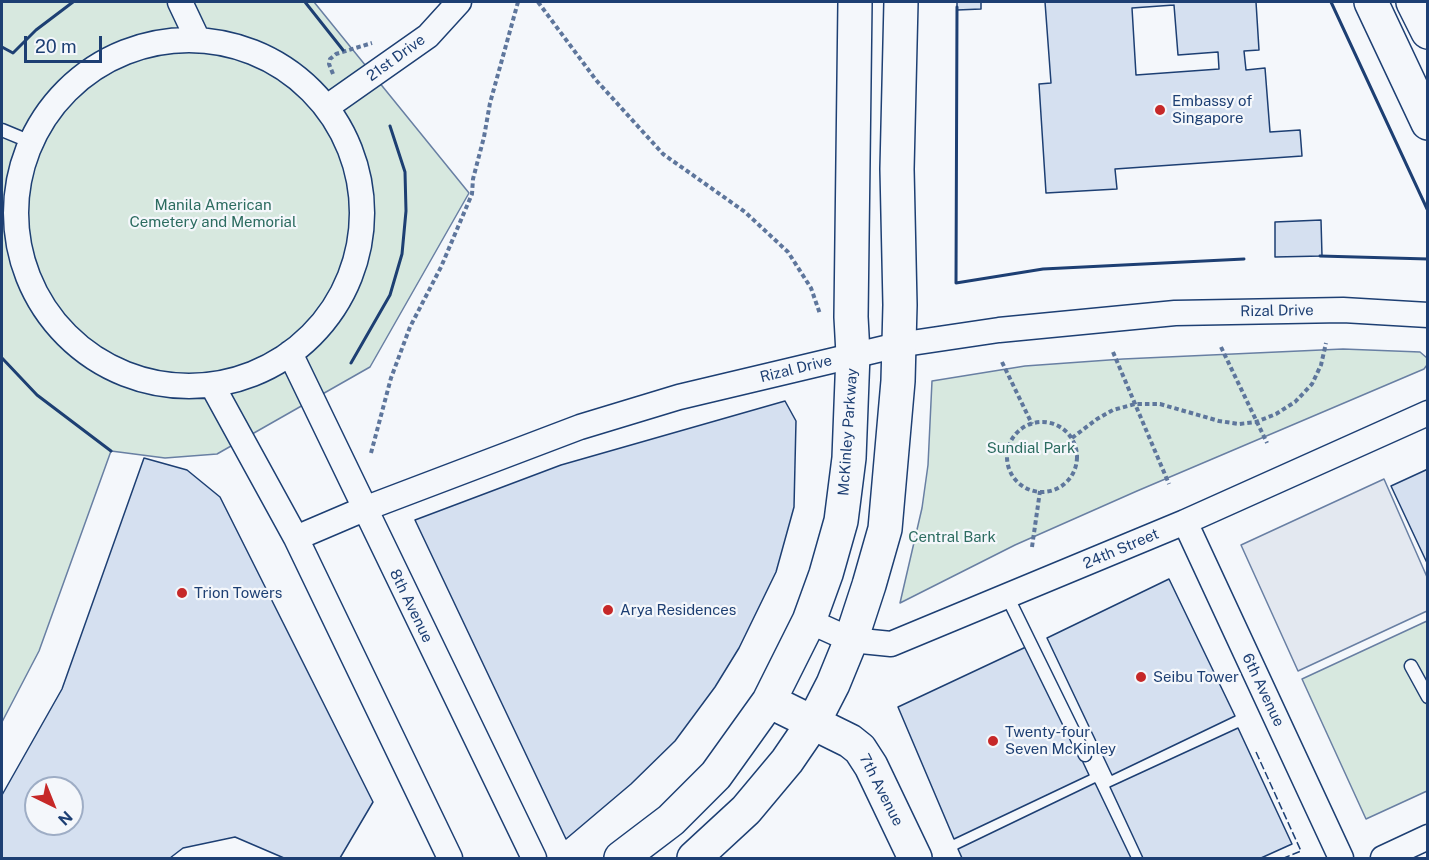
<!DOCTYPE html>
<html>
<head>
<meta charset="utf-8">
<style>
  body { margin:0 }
  #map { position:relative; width:1429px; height:860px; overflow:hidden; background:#f4f7fb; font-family:"Public Sans",sans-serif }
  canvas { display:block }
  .frame { position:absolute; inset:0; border:3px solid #1d3f73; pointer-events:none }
  .north { position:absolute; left:24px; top:776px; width:60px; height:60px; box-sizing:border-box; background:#f4f7fb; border:2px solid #9eadc5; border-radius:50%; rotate:137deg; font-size:16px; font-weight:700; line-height:24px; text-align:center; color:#1d3f73 }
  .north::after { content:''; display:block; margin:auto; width:21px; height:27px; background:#c62828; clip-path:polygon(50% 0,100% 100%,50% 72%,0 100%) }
  .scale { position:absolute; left:24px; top:36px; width:78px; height:27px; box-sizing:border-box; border:3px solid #1d3f73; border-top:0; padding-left:8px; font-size:18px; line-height:21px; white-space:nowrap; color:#1d3f73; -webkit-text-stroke:4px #f4f7fb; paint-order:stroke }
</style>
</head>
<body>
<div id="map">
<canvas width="1429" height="860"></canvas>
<div class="frame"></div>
<div class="north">N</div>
<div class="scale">20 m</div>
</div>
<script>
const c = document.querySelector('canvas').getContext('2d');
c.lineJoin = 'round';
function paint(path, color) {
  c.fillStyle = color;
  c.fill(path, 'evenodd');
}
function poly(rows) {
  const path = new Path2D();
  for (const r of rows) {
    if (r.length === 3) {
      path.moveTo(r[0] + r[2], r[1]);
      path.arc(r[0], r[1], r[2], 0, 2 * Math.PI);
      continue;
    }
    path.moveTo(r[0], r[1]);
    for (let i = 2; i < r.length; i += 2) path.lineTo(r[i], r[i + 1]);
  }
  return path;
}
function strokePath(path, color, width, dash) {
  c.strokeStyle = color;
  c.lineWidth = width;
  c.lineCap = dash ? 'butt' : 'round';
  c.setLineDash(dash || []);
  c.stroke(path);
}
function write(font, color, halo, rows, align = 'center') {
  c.font = font + ' "Public Sans",sans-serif';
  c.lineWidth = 4.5;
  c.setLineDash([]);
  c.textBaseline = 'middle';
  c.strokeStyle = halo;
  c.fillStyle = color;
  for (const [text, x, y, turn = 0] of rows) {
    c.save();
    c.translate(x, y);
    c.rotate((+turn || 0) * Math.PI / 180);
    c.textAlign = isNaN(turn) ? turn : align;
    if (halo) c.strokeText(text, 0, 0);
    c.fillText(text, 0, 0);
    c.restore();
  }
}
const green = poly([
  [2,2,314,2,469,193,370,367,217,454,165,458,111,451,39,651,2,722,2,2],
  [1343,349,1420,352,1427,358,1427,365,1424,369,1137,491,1015,545,900,603,922,508,928,465,932,381,1025,366,1123,359,1343,349],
  [1427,621,1427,791,1366,819,1302,679,1427,621]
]);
const parking = poly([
  [1384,479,1427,577,1427,611,1298,671,1241,545,1384,479]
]);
const building = poly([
  [957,2,981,2,981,9,957,10,957,2],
  [1045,2,1256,2,1259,50,1244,51,1246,70,1265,68,1270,132,1300,130,1302,156,1115,169,1117,189,1046,193,1039,84,1051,83,1045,2],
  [1174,5,1178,55,1218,52,1219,69,1136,75,1132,8,1174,5],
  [1321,220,1322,256,1275,257,1275,222,1321,220],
  [785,401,796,421,794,507,776,572,739,648,715,687,675,741,631,784,566,839,415,520,561,465,785,401],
  [144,458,187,470,220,497,373,802,340,858,284,858,235,837,183,848,170,858,2,858,2,795,62,689,144,458],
  [36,788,72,788,72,824,36,824,36,788],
  [1428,469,1428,565,1391,486,1428,469],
  [1169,579,1235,716,1112,775,1047,638,1169,579],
  [1028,646,1089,775,954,839,898,707,1028,646],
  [1238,728,1292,844,1261,858,1143,858,1110,787,1238,728],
  [1095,783,1131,858,962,858,958,849,1095,783]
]);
const path = poly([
  [538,2,596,80,663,154,745,212,788,252,811,288,820,314],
  [333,74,329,64,330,59,336,54,372,43],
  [1221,347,1267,443],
  [1113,352,1169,484],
  [1002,362,1032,424],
  [1042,457,35],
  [1072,438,1097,419,1113,410,1135,404,1160,404,1219,421,1239,424,1256,422,1276,414,1295,402,1312,384,1321,365,1326,343],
  [371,453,391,378,410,327,441,267,472,194,473,179,484,137,490,103,518,2],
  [1032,547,1040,491]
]);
const lane = poly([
  [2,130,31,142],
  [1007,596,1085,755],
  [1411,666,1428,697]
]);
const street = poly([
  [180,2,198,40],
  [189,213,173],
  [327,107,428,36,459,2],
  [290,353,534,858],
  [212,385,296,538,450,858],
  [1185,522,1341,858],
  [296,538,364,509,580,427,679,397,898,345,999,330,1175,313,1343,310,1428,315],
  [809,621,851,640,891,644,1185,522,1428,413],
  [1383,858,1428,837]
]);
const secondary = poly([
  [1371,2,1428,123],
  [1413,2,1428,32],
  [769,701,850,741,860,749,871,766,915,858],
  [621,858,671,820,716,775,769,701,809,621,826,574,841,521,849,458,853,354,851,317,855,2],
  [694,858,746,810,787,761,813,723,833,684,851,640,869,585,885,529,898,381,900,305,897,169,901,2]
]);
const fence = poly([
  [1256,752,1301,851,1284,858]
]);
const wall = poly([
  [305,2,343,50],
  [1331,2,1428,211],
  [957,7,956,283,1043,269,1244,259],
  [2,47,13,53,36,30,73,2],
  [1320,256,1428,259],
  [2,358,37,395,111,451],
  [351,363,390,295,402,254,406,211,405,172,390,126]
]);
const markers = [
  [1160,110,6,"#c62828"],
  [182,593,6,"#c62828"],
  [608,610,6,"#c62828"],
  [1141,677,6,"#c62828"],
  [993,741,6,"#c62828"]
];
const streetNames = [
  ["21st Drive",396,58,-36],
  ["Rizal Drive",1277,311,-1],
  ["Rizal Drive",796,369,-14],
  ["McKinley Parkway",848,432,-86],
  ["24th Street",1121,549,-23],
  ["8th Avenue",411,606,64],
  ["6th Avenue",1263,690,65],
  ["7th Avenue",881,790,63]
];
const poiNames = [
  ["Embassy of",1172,101],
  ["Singapore",1172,118],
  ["Trion Towers",194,593],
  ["Arya Residences",620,610],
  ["Seibu Tower",1153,677],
  ["Twenty-four",1005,732],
  ["Seven McKinley",1005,749]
];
const parkNames = [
  ["Manila American",213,205],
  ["Cemetery and Memorial",213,222],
  ["Sundial Park",1031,448],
  ["Central Bark",952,537]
];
paint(green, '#d7e8df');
strokePath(green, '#687fa3', 1.5);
paint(parking, '#e3e8f0');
strokePath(parking, '#687fa3', 1.5);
paint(building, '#d5e0f0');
strokePath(building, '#1d3f73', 1.5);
strokePath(lane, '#1d3f73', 15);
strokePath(street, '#1d3f73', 27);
strokePath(secondary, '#1d3f73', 36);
strokePath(path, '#5e769c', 4, [4.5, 3]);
strokePath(lane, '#f4f7fb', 12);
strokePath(street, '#f4f7fb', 24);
strokePath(secondary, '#f4f7fb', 33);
strokePath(fence, '#1d3f73', 1.5, [8, 3]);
strokePath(wall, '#1d3f73', 3);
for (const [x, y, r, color] of markers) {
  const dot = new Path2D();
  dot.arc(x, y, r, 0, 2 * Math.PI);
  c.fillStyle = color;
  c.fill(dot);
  strokePath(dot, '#f4f7fb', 2);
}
write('15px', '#1d3f73', '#f4f7fb', streetNames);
write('15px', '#1d3f73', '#f4f7fb', poiNames, 'left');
write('15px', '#2c6c60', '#f4f7fb', parkNames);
</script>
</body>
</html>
